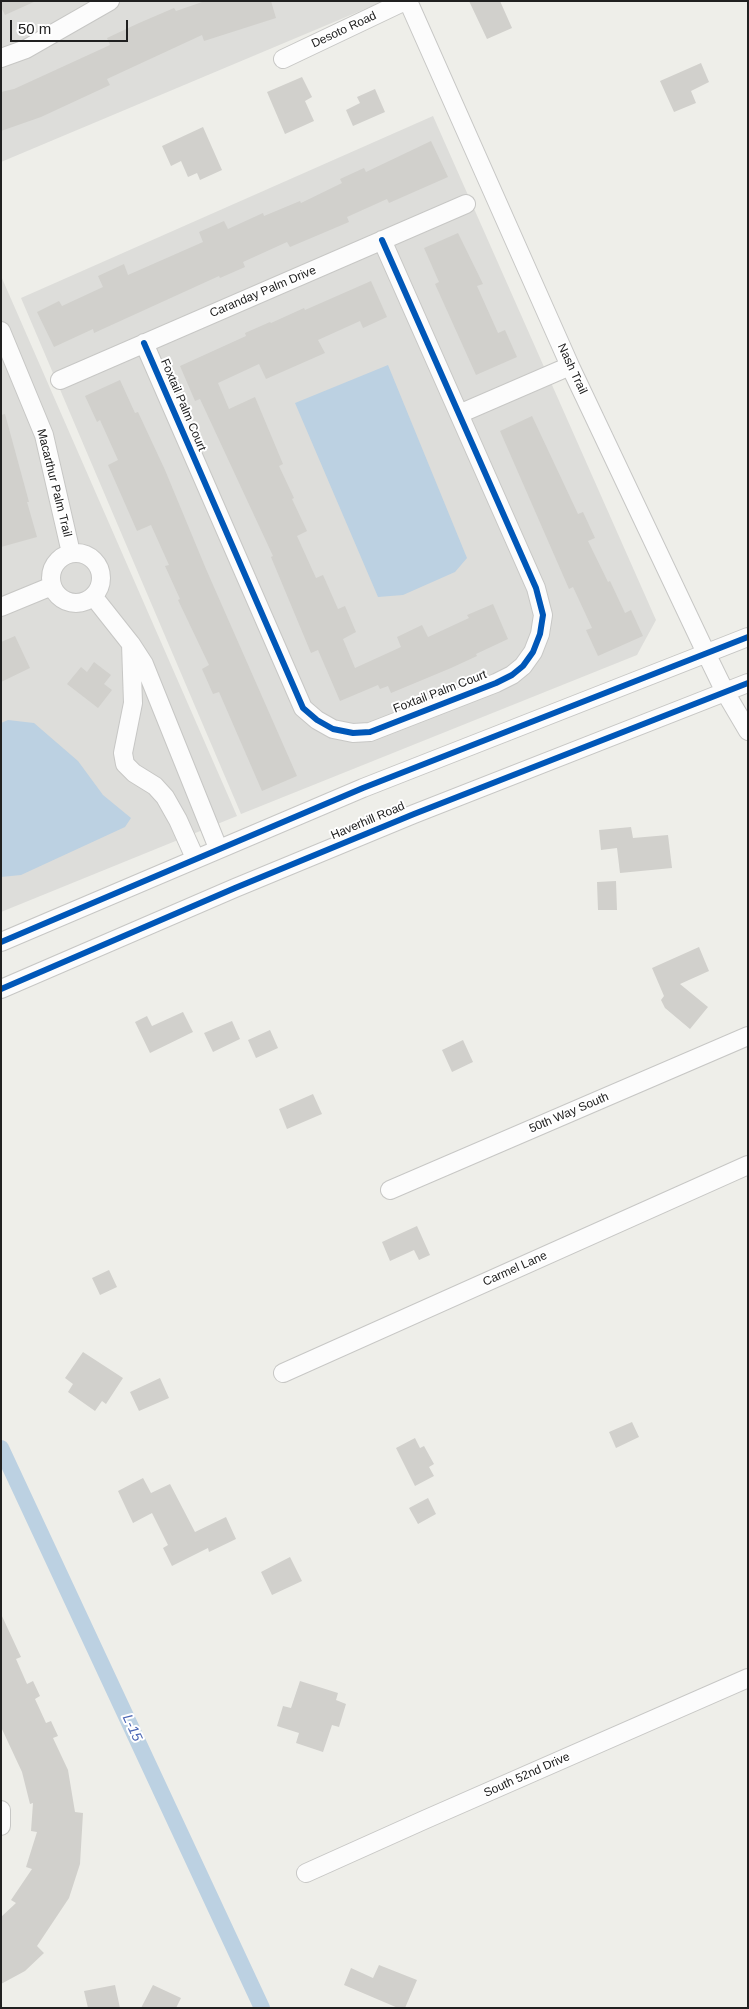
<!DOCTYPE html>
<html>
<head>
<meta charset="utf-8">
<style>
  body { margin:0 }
  #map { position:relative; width:749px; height:2009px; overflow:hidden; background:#eeeee9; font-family:Arial,sans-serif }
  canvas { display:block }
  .frame { position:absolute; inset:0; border:2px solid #202020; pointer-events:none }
  .scale { position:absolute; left:10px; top:20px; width:118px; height:22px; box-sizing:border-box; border:2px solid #202020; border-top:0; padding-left:6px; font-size:15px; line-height:18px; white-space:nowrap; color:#202020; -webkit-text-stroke:4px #fff; paint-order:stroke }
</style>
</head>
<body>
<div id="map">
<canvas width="749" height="2009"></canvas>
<div class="frame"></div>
<div class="scale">50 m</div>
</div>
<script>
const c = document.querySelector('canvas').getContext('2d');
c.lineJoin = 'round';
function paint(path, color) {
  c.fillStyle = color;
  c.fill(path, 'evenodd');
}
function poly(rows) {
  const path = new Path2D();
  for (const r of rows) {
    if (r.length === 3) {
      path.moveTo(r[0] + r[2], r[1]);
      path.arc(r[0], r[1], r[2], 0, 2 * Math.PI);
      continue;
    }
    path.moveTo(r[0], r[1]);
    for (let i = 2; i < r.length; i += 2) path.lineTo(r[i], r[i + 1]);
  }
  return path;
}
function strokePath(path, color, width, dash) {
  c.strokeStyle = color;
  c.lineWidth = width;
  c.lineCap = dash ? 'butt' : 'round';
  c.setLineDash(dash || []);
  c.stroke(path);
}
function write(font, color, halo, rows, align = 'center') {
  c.font = font + ' Arial,sans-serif';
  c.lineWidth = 4;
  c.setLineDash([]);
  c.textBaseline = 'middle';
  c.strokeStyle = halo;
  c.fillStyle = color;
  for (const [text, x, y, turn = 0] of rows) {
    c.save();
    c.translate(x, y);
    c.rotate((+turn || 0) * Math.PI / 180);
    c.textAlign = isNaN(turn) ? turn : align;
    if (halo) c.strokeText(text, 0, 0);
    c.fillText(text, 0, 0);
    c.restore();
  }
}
const residential = poly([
  [1,1,384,1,1,162],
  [433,116,656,620,637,655,241,814,21,298],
  [1,276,237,816,1,912]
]);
const water = poly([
  [388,365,467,558,455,572,403,595,378,597,295,403],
  [8,720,34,723,78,761,103,795,131,818,125,827,21,875,1,877,1,723]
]);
const canal = poly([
  [1,1448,262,2008]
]);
const building = poly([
  [1,1,36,1,5,15,1,7],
  [205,1,271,1,276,18,204,41,202,35,107,79,110,85,41,117,1,131,1,92,14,89,110,45,107,38,139,23,174,8,176,11],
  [469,1,500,1,512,28,487,39],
  [701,63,709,82,691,91,696,103,674,112,660,81],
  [302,77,312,97,305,101,314,121,285,134,267,92],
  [375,89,385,112,353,126,346,110,360,103,357,97],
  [203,127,222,170,200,180,197,173,188,177,181,161,171,166,162,146],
  [431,141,448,177,389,203,387,199,347,217,349,222,290,247,287,242,243,262,245,267,220,278,219,276,94,333,93,329,54,347,37,312,59,301,62,306,103,287,98,276,124,264,128,275,203,242,199,232,224,221,228,229,263,213,264,216,300,201,301,203,342,183,340,179,364,168,366,172],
  [458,233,483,284,477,286,498,333,505,330,517,357,476,375,435,284,439,282,424,248],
  [371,281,387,317,363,328,360,321,318,340,325,353,266,379,259,364,218,383,229,409,255,397,283,464,279,466,294,498,292,499,307,531,297,536,316,578,323,575,338,609,345,606,356,632,343,639,355,668,401,647,397,637,422,625,428,637,469,618,467,615,493,604,508,639,476,654,477,656,451,668,391,693,388,686,380,689,378,685,340,701,318,650,311,653,271,557,273,556,200,399,195,401,180,366,246,336,245,333,270,322,271,323,304,308,305,310],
  [120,380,135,413,138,412,165,470,206,569,297,776,262,791,219,692,213,694,202,669,209,665,178,600,180,599,165,566,169,565,151,525,137,531,108,465,118,460,100,420,97,422,85,396],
  [5,414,29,502,27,502,37,537,1,547,1,415],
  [532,416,578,514,583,512,595,538,588,541,608,582,610,581,625,613,631,610,643,636,598,656,586,630,592,628,573,587,569,589,500,431],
  [15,636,30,668,1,682,1,642],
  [94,662,111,675,104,684,112,690,98,708,67,684,81,667,87,672],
  [631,827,633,838,668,835,672,868,620,873,617,848,601,850,599,830],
  [616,881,617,910,598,910,597,882],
  [699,947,709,971,680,984,708,1007,690,1029,665,1008,661,1000,664,996,652,968],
  [183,1012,193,1032,150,1053,135,1022,147,1016,152,1026],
  [232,1021,240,1039,213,1052,204,1033],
  [270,1030,278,1048,256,1058,248,1040],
  [463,1040,473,1062,452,1072,442,1050],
  [313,1094,322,1114,287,1129,279,1109],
  [417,1226,430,1255,419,1260,414,1250,390,1261,382,1242],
  [109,1270,117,1287,100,1295,92,1278],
  [83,1352,123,1378,106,1404,102,1401,95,1411,68,1392,73,1384,65,1378],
  [160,1378,169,1398,139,1411,130,1392],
  [632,1422,639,1437,616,1448,609,1432],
  [415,1438,420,1448,424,1446,434,1464,429,1467,434,1476,415,1486,396,1448],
  [143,1478,151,1493,170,1484,195,1532,226,1517,236,1539,209,1552,208,1548,172,1566,163,1548,168,1545,152,1513,133,1523,118,1491],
  [428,1498,436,1514,418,1524,409,1508],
  [290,1557,302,1581,272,1595,261,1572],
  [1,1614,21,1657,16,1659,27,1684,33,1681,40,1696,35,1699,46,1723,51,1721,58,1736,53,1738,68,1770,75,1812,83,1813,80,1864,69,1898,37,1946,44,1953,25,1971,1,1984,1,1917,16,1903,11,1900,32,1869,26,1867,37,1832,31,1831,33,1803,30,1804,22,1772,1,1727],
  [300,1681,338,1693,336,1700,346,1704,339,1727,332,1725,323,1752,296,1743,299,1733,277,1726,283,1706,291,1708],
  [379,1965,417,1980,405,2008,398,2008,344,1985,351,1968,373,1978],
  [115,1985,120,2008,88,2008,84,1991],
  [153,1985,181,1998,176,2008,141,2008]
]);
const minor = poly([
  [408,1,570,366,706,653,725,692,748,731],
  [1,58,26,49,110,1],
  [283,59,405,1],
  [1,331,44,435,71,553],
  [144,343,303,708,317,720,333,729,353,733,370,732,496,683,512,675,523,666,533,652,540,634,543,615,536,588,382,240],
  [60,380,466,204],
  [459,414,570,366],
  [76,578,25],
  [93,596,131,644],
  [1,607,52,586],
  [195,858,178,820,165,797,155,786,134,773,125,764,123,753,133,703,131,644,144,664,218,848],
  [1,942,363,788,748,637],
  [1,989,235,888,414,814,748,683],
  [390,1190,748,1036],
  [283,1373,748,1165],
  [1,1810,1,1826],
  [306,1873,424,1820,748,1678]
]);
const cycleway = poly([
  [144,343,303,708,317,720,333,729,353,733,370,732,496,683,512,675,523,666,533,652,540,634,543,615,536,588,382,240],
  [1,942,363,788,748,637],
  [1,989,235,888,414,814,748,683]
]);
const streetNames = [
  ["Desoto Road",344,30,-25],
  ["Caranday Palm Drive",263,292,-23],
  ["Nash Trail",572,369,65],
  ["Foxtail Palm Court",183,405,67],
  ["Macarthur Palm Trail",54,483,76],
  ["Foxtail Palm Court",440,692,-21],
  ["Haverhill Road",368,821,-23],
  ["50th Way South",569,1113,-23],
  ["Carmel Lane",515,1269,-24],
  ["South 52nd Drive",527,1775,-24]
];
const waterNames = [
  ["L-15",132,1728,65]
];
paint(residential, '#ddddda');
paint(water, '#bcd1e2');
strokePath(canal, '#bcd1e2', 16);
paint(building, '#d1d0cc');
strokePath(minor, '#c7c7c5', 20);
strokePath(minor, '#fcfcfc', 18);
strokePath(cycleway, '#0057b8', 6);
write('12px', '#202020', '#fff', streetNames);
write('italic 14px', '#4964b3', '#fff', waterNames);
</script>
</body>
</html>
